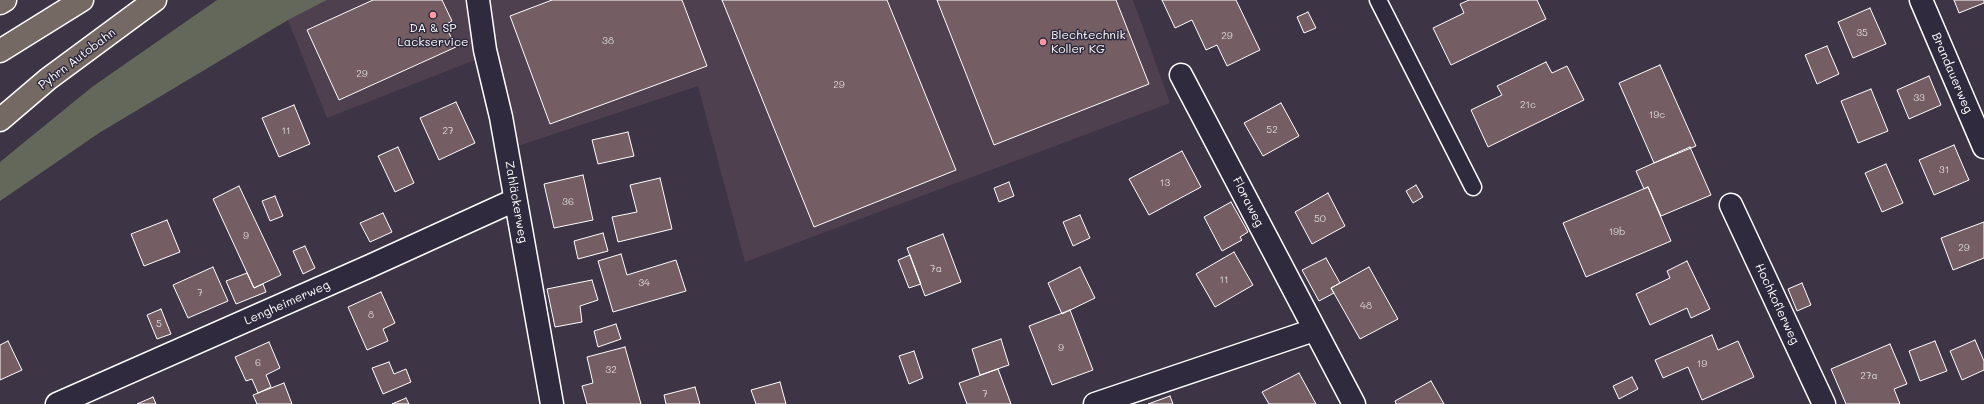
<!DOCTYPE html>
<html>
<head>
<meta charset="utf-8">
<style>
  body { margin:0 }
  canvas { display:block; background:#3d3445 }
</style>
</head>
<body>
<canvas width="1984" height="404"></canvas>
<script>
const c = document.querySelector('canvas').getContext('2d');
c.lineJoin = 'round';
function paint(path, color) {
  c.fillStyle = color;
  c.fill(path, 'evenodd');
}
function poly(rows) {
  const path = new Path2D();
  for (const r of rows) {
    path.moveTo(r[0], r[1]);
    for (let i = 2; i < r.length; i += 2) path.lineTo(r[i], r[i + 1]);
  }
  return path;
}
function strokePath(path, color, width, dash) {
  c.strokeStyle = color;
  c.lineWidth = width;
  c.lineCap = dash ? 'butt' : 'round';
  c.setLineDash(dash || []);
  c.stroke(path);
}
function write(font, color, halo, rows, align = 'center') {
  c.font = font + ' Mali,sans-serif';
  c.lineWidth = 3;
  c.setLineDash([]);
  c.textBaseline = 'middle';
  c.strokeStyle = halo;
  c.fillStyle = color;
  for (const [text, x, y, turn = 0] of rows) {
    c.save();
    c.translate(x, y);
    c.rotate((+turn || 0) * Math.PI / 180);
    c.textAlign = isNaN(turn) ? turn : align;
    if (halo) c.strokeText(text, 0, 0);
    c.fillText(text, 0, 0);
    c.restore();
  }
}
const built = poly([
  [327,0,1133,0,1170,103,745,262,698,86,500,152,475,60,327,118,288,20]
]);
const green = poly([
  [217,0,327,0,288,20,99,133,0,201,0,162,92,87]
]);
const building = poly([
  [373,0,442,0,452,21,445,25,456,47,339,100,307,30,373,0],
  [552,0,682,0,707,66,550,124,510,16,552,0],
  [722,0,887,0,956,170,814,227,722,0],
  [937,0,1116,0,1149,84,994,145,937,0],
  [1162,0,1236,0,1260,50,1227,66,1217,45,1206,50,1192,20,1175,28,1162,0],
  [1469,0,1537,0,1546,19,1451,65,1433,28,1464,13,1460,4,1469,0],
  [1954,0,1984,0,1984,3,1959,13,1954,0],
  [1870,8,1886,44,1853,58,1838,22,1870,8],
  [1308,12,1316,28,1304,33,1297,17,1308,12],
  [1827,46,1839,74,1817,84,1805,55,1827,46],
  [1546,62,1552,73,1567,66,1584,100,1488,147,1471,110,1502,95,1497,86,1546,62],
  [1660,65,1696,146,1654,163,1619,83,1660,65],
  [1929,76,1941,105,1909,119,1897,90,1929,76],
  [1871,89,1888,131,1858,143,1841,101,1871,89],
  [456,102,475,143,439,160,420,118,456,102],
  [1281,103,1299,136,1263,156,1244,123,1281,103],
  [294,105,310,144,279,157,262,118,294,105],
  [628,132,634,156,598,164,592,140,628,132],
  [1954,145,1969,180,1934,195,1919,160,1954,145],
  [398,147,414,183,395,192,378,156,398,147],
  [1690,147,1711,195,1661,216,1648,187,1644,189,1636,171,1690,147],
  [1182,151,1201,187,1149,215,1129,179,1182,151],
  [1886,164,1903,203,1882,212,1865,173,1886,164],
  [583,175,593,220,554,228,544,184,583,175],
  [660,178,672,229,618,242,612,217,637,212,630,185,660,178],
  [1009,182,1014,196,999,202,994,188,1009,182],
  [1416,185,1423,197,1413,203,1406,191,1416,185],
  [239,186,281,275,254,288,213,199,239,186],
  [1648,187,1671,241,1586,277,1563,223,1648,187],
  [1328,193,1345,226,1312,244,1295,212,1328,193],
  [275,196,283,216,270,221,262,201,275,196],
  [1231,202,1248,232,1240,237,1242,240,1222,251,1204,217,1231,202],
  [383,213,392,232,370,242,360,223,383,213],
  [1080,215,1090,238,1073,246,1063,222,1080,215],
  [167,220,180,252,144,266,131,234,167,220],
  [1984,222,1984,258,1953,270,1941,238,1984,222],
  [603,233,608,251,578,259,574,241,603,233],
  [943,234,961,282,925,296,907,248,943,234],
  [305,246,315,268,303,274,293,251,305,246],
  [1234,252,1253,285,1215,307,1196,274,1234,252],
  [621,254,627,275,676,260,686,291,613,312,598,261,621,254],
  [910,255,921,284,909,288,898,260,910,255],
  [1326,258,1340,283,1331,288,1334,293,1319,301,1302,270,1326,258],
  [1687,261,1710,309,1691,318,1687,308,1650,325,1636,294,1670,278,1667,271,1687,261],
  [213,267,228,301,188,318,173,285,213,267],
  [1080,267,1095,298,1062,314,1048,283,1080,267],
  [1369,267,1398,319,1360,339,1331,288,1369,267],
  [247,273,254,288,263,284,266,292,236,304,226,281,247,273],
  [592,280,598,300,580,306,582,322,555,327,547,289,592,280],
  [1802,283,1811,305,1797,311,1788,289,1802,283],
  [381,292,395,323,383,329,388,341,367,350,348,307,381,292],
  [161,309,171,334,157,339,147,315,161,309],
  [1070,310,1093,370,1052,385,1029,326,1070,310],
  [616,324,621,339,598,347,594,331,616,324],
  [1712,335,1718,350,1738,341,1754,377,1702,400,1688,367,1663,378,1655,360,1712,335],
  [1001,339,1009,365,980,375,972,349,1001,339],
  [1975,340,1984,361,1984,370,1962,380,1950,351,1975,340],
  [8,341,22,370,0,380,0,345,8,341],
  [1935,341,1947,371,1920,381,1909,351,1935,341],
  [269,342,280,368,266,375,271,387,258,393,252,379,246,381,235,357,269,342],
  [1890,344,1907,384,1894,389,1900,404,1846,404,1831,369,1890,344],
  [625,347,641,404,587,404,582,386,593,383,587,357,625,347],
  [914,351,923,378,909,384,899,356,914,351],
  [389,362,394,374,406,369,411,382,383,394,372,368,389,362],
  [998,369,1011,404,967,404,959,383,998,369],
  [1299,373,1316,404,1269,404,1262,392,1299,373],
  [1632,377,1638,389,1619,399,1613,386,1632,377],
  [1431,381,1444,404,1396,404,1395,401,1431,381],
  [780,382,786,404,756,404,751,390,780,382],
  [284,383,292,404,257,404,253,395,284,383],
  [695,387,700,404,666,404,664,395,695,387],
  [1170,396,1173,404,1148,404,1170,396],
  [153,397,156,404,137,404,153,397],
  [406,398,409,404,392,404,406,398]
]);
const service = poly([
  [1378,0,1473,187]
]);
const minor = poly([
  [478,0,485,50,501,117,552,404],
  [1921,0,1984,147],
  [1181,75,1354,404],
  [1731,205,1824,404],
  [57,404,370,266,515,200],
  [1095,404,1314,330]
]);
const motorway = poly([
  [0,3,5,0],
  [0,51,82,0],
  [0,120,48,79,155,0]
]);
const markers = [
  [433,15,4,"#ff9aa2"],
  [1043,42,4,"#ff9aa2"]
];
const numberNames = [
  ["35",1862,33],
  ["29",1227,36],
  ["38",608,41],
  ["29",362,74],
  ["29",839,85],
  ["33",1919,98],
  ["21c",1528,105],
  ["19c",1657,115],
  ["52",1272,130],
  ["11",286,131],
  ["27",448,131],
  ["31",1944,170],
  ["13",1165,183],
  ["36",568,202],
  ["50",1320,219],
  ["19b",1617,232],
  ["9",246,236],
  ["29",1964,248],
  ["7a",936,269],
  ["11",1224,280],
  ["34",644,283],
  ["7",200,293],
  ["48",1366,306],
  ["8",371,315],
  ["5",159,324],
  ["9",1061,348],
  ["6",258,363],
  ["19",1702,364],
  ["32",611,370],
  ["27a",1869,376],
  ["7",985,394]
];
const poiNames = [
  ["DA & SP",433,28],
  ["Lackservice",433,42],
  ["Blechtechnik",1051,35,"left"],
  ["Koller KG",1051,49,"left"]
];
const streetNames = [
  ["Pyhrn Autobahn",77,59,-37],
  ["Brandauerweg",1952,73,67],
  ["Zahläckerweg",516,202,80],
  ["Floraweg",1248,202,63],
  ["Lengheimerweg",287,303,-24],
  ["Hochkoflerweg",1777,304,65]
];
paint(built, '#4e404e');
paint(green, '#64685a');
paint(building, '#745d63');
strokePath(building, '#fff', 1);
strokePath(service, '#fff', 19);
strokePath(minor, '#fff', 25);
strokePath(motorway, '#fff', 25);
strokePath(service, '#2f2a3d', 16);
strokePath(minor, '#2f2a3d', 22);
strokePath(motorway, '#756964', 22);
for (const [x, y, r, color] of markers) {
  const dot = new Path2D();
  dot.arc(x, y, r, 0, 2 * Math.PI);
  c.fillStyle = color;
  c.fill(dot);
  strokePath(dot, '#2f2a3d', 1.5);
}
write('10px', '#dcd6d8', null, numberNames);
write('12px', '#fff', '#2f2a3d', poiNames);
write('12px', '#fff', '#2f2a3d', streetNames);
</script>
</body>
</html>
